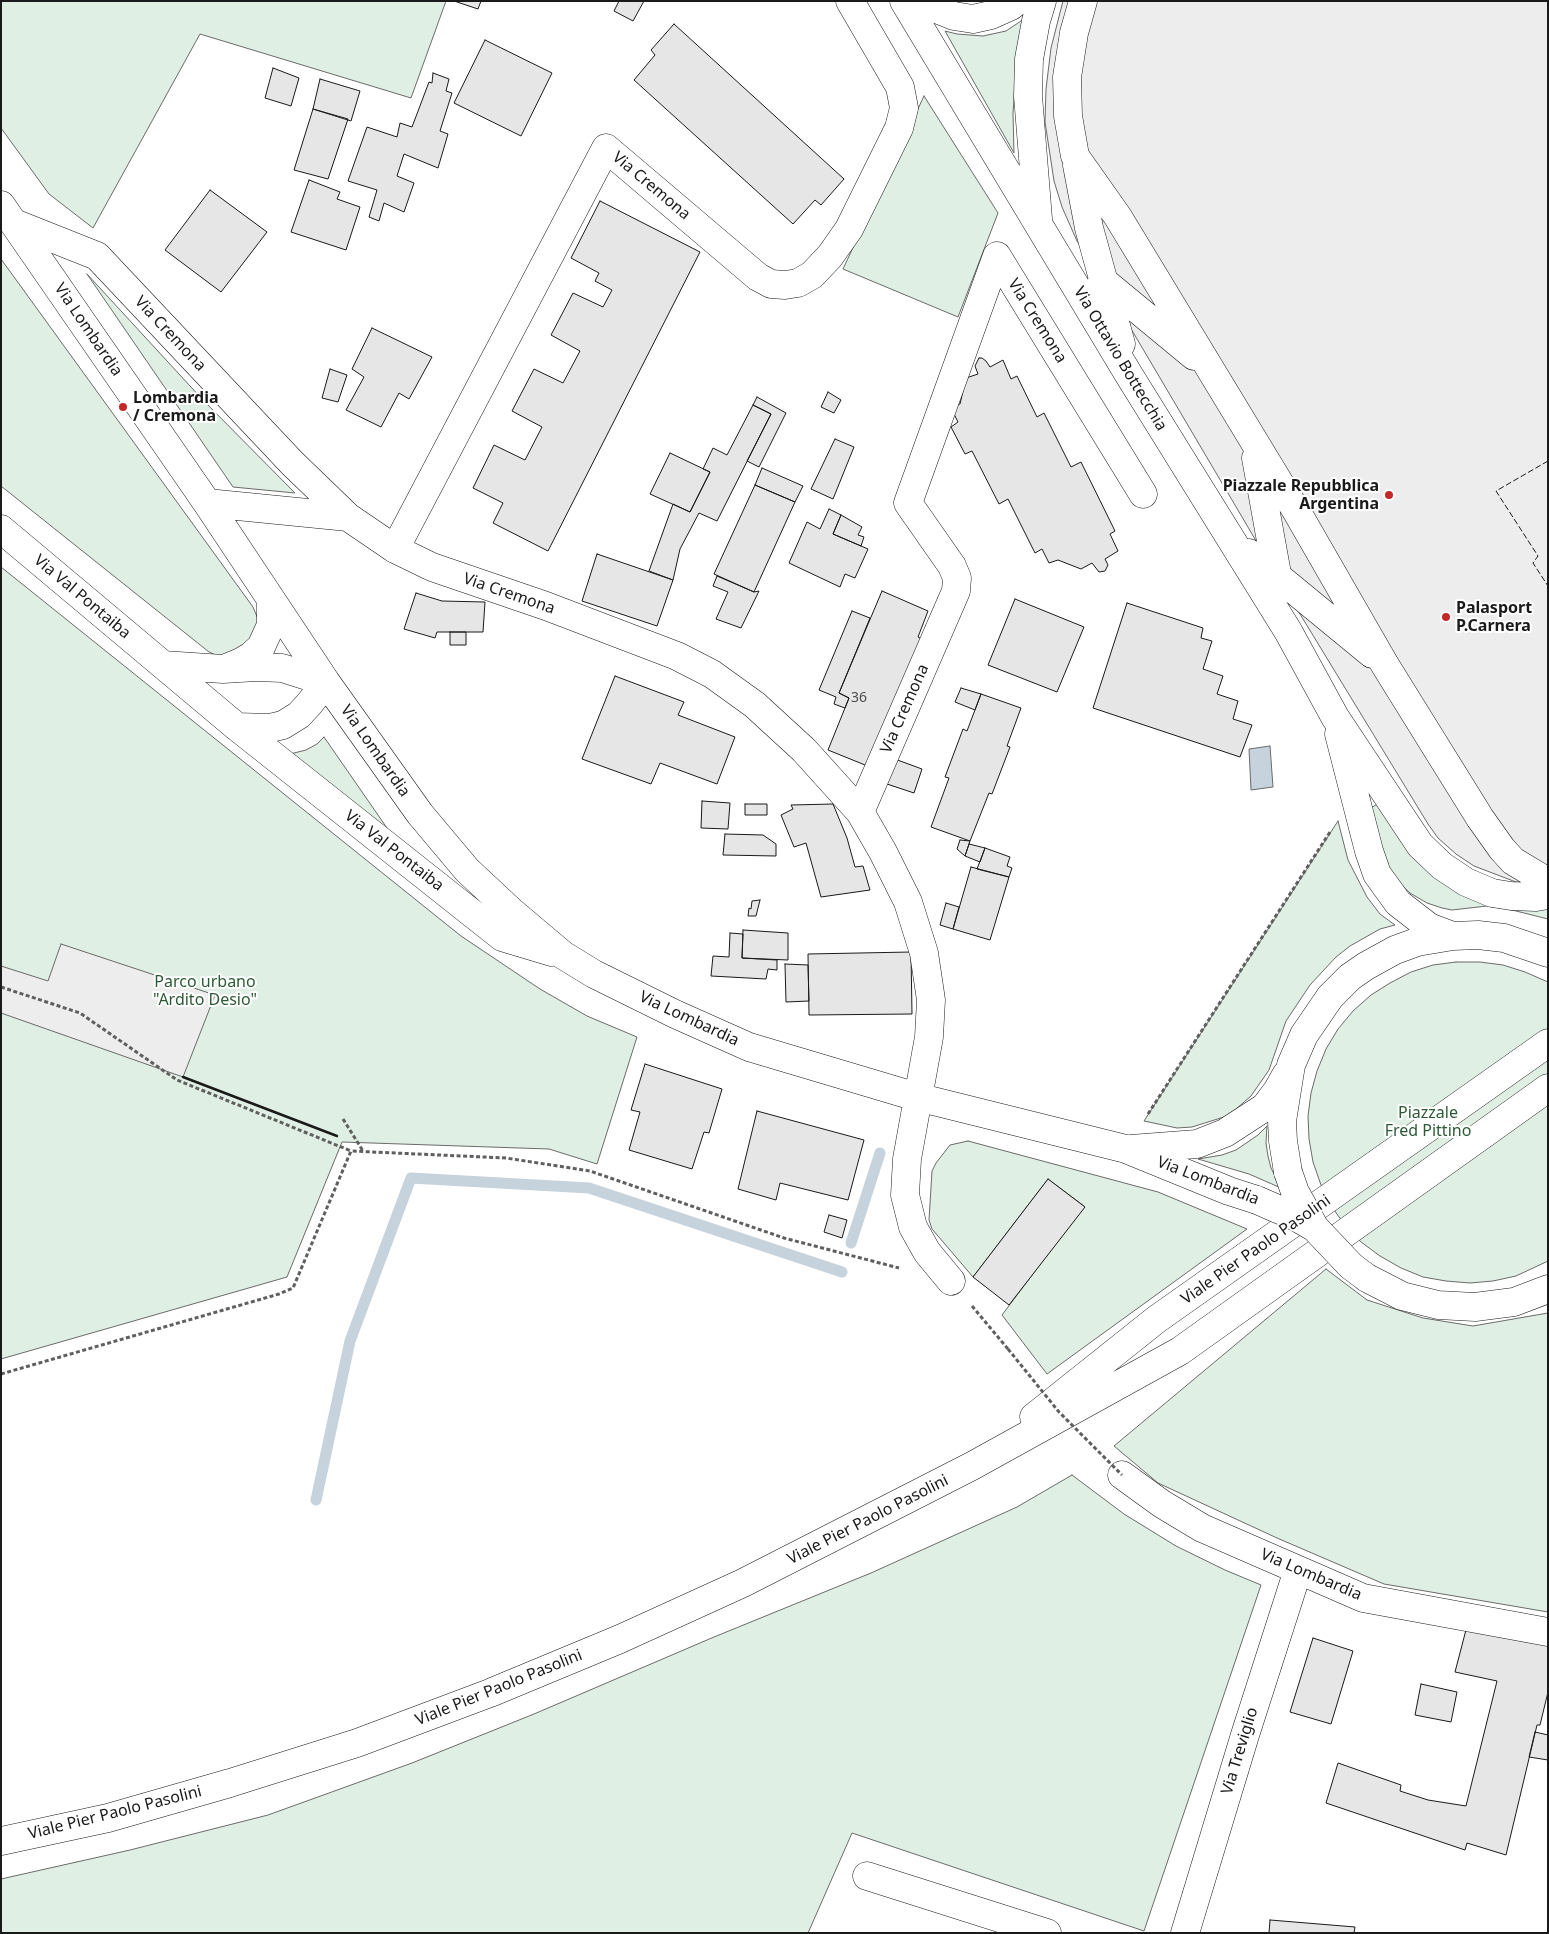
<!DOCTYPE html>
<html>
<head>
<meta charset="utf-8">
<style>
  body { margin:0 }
  #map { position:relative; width:1549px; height:1934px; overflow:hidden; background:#fff; font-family:"Noto Sans",sans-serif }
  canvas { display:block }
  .frame { position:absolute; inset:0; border:2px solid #1a1a1a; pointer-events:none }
</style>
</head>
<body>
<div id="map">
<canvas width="1549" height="1934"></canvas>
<div class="frame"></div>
</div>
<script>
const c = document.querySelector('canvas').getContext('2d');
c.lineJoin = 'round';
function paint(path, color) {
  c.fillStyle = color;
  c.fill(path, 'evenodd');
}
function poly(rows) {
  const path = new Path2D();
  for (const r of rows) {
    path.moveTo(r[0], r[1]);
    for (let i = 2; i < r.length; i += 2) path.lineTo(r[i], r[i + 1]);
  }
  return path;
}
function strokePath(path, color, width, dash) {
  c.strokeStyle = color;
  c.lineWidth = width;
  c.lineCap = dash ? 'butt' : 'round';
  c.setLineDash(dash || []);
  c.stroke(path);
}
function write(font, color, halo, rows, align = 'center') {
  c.font = font + ' "Noto Sans",sans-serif';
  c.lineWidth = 4;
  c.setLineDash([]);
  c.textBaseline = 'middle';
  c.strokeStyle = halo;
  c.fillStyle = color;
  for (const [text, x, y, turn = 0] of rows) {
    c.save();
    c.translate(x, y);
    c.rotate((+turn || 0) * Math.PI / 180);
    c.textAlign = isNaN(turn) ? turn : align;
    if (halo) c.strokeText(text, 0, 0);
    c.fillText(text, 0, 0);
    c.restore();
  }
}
const green = poly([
  [1,1,446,1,411,98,200,34,93,228,49,194,1,128,1,1],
  [1024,19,1015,85,1013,113,1014,153,945,31,957,34,983,36,1006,31,1024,19],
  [924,96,998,213,958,317,843,269,924,96],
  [1,259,253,607,258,619,257,629,246,647,220,657,209,652,1,486,1,259],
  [87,274,202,399,295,493,233,487,87,274],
  [1,567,461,936,540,989,587,1016,637,1037,597,1164,549,1149,342,1142,287,1277,1,1359,1,567],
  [324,737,396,841,290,754,306,750,317,744,324,737],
  [1381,802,1404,840,1548,908,1548,919,1508,909,1487,906,1452,910,1442,908,1427,903,1410,893,1397,881,1387,866,1369,809,1381,802],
  [1338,821,1348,860,1367,897,1380,914,1395,925,1380,929,1350,946,1336,957,1310,985,1286,1021,1269,1070,1251,1096,1236,1109,1224,1117,1192,1127,1177,1128,1144,1121,1338,821],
  [1456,962,1480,962,1503,965,1525,972,1548,982,1548,1261,1516,1276,1493,1281,1470,1283,1446,1281,1423,1277,1401,1268,1380,1256,1361,1242,1345,1225,1331,1206,1321,1185,1313,1162,1309,1139,1308,1116,1311,1093,1317,1071,1326,1049,1338,1029,1353,1011,1371,995,1390,983,1411,972,1433,965,1456,962],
  [1267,1126,1266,1143,1268,1156,1271,1168,1281,1188,1249,1174,1198,1159,1222,1155,1236,1150,1258,1135,1267,1126],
  [968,1141,1158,1192,1247,1229,1047,1374,1002,1315,1084,1206,1048,1179,973,1277,932,1229,929,1220,932,1171,936,1163,950,1145,968,1141],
  [1326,1269,1367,1300,1423,1318,1473,1326,1548,1313,1548,1612,1384,1584,1277,1538,1158,1483,1114,1446,1326,1269],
  [1072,1475,1124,1514,1176,1546,1225,1570,1261,1585,1144,1931,852,1833,808,1933,1,1933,1,1879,130,1850,268,1815,412,1763,534,1714,714,1637,871,1573,1017,1507,1072,1475]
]);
const parking = poly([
  [1063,1,1548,1,1548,881,1534,883,1516,882,1474,866,1456,854,1438,838,1428,824,1278,578,1104,283,1077,241,1062,207,1054,181,1045,122,1046,89,1051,48,1063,1],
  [61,944,215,995,183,1077,1,1013,1,966,48,981,61,944]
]);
const water = poly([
  [1270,746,1273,787,1251,790,1249,749,1270,746]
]);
const stream = poly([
  [851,1243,880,1153],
  [316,1500,350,1341,411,1178,589,1188,842,1272]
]);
const building = poly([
  [454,1,481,1,478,9,454,1],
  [619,1,644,1,633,21,614,11,619,1],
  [674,24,844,179,821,205,815,200,793,224,634,80,655,55,651,50,674,24],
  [485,40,552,73,521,136,454,103,485,40],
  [273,68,299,78,291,106,265,98,273,68],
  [433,73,449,79,446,91,452,93,440,131,448,134,438,168,404,154,397,176,414,183,404,212,384,203,379,221,369,217,377,190,348,181,367,127,397,137,400,123,412,127,429,82,432,83,433,73],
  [320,79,360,91,351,121,313,109,320,79],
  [313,109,348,119,328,179,294,170,313,109],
  [309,180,340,192,337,199,360,207,346,250,291,232,309,180],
  [210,190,267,232,221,292,165,250,210,190],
  [600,201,700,252,548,551,493,523,503,503,473,488,494,445,525,460,542,427,512,411,534,369,563,383,580,351,551,335,573,293,603,307,612,290,595,281,599,273,571,258,600,201],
  [372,328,432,357,409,399,399,393,381,427,346,410,364,377,352,369,372,328],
  [979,358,982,358,986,361,990,367,1003,360,1011,379,1017,376,1037,417,1044,413,1071,467,1081,462,1115,531,1110,534,1118,551,1105,559,1108,565,1105,571,1099,572,1092,563,1081,569,1058,560,1049,563,1042,549,1035,553,1008,499,999,504,972,451,965,454,951,427,958,422,951,408,960,404,966,378,978,374,975,366,979,358],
  [330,369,347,375,338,402,322,398,330,369],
  [828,392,841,400,834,413,821,407,828,392],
  [757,397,786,413,759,467,747,461,771,414,753,405,757,397],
  [753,405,771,414,717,521,699,513,680,549,673,580,649,571,673,504,690,512,710,472,703,469,713,448,727,455,753,405],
  [835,439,854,447,833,499,811,489,835,439],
  [670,453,710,472,690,512,650,494,670,453],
  [762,468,803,486,795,502,755,485,762,468],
  [755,485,795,502,754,592,714,574,755,485],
  [829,509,841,515,833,534,868,549,855,578,845,574,840,587,789,563,807,522,820,529,829,509],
  [841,515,862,527,858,535,864,537,861,546,833,534,841,515],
  [597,554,673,580,657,626,582,601,597,554],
  [717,576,754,592,759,591,741,628,716,619,728,592,713,586,717,576],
  [882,591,928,611,918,637,922,639,870,767,828,750,849,698,839,693,882,591],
  [416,593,442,601,485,602,483,632,437,632,435,638,404,629,416,593],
  [1015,599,1084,627,1057,692,988,665,1015,599],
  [1127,603,1203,628,1201,638,1212,641,1203,669,1223,676,1217,694,1238,701,1233,719,1252,725,1240,757,1093,708,1127,603],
  [852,611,870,618,839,693,849,698,845,708,834,704,836,697,819,690,852,611],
  [450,632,466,632,466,645,450,645,450,632],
  [615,676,684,702,678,715,735,737,717,784,660,763,651,784,582,759,615,676],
  [961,688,981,694,975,710,955,702,961,688],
  [981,694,1021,708,1007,746,1010,747,992,794,989,793,970,841,931,827,949,778,945,777,963,729,967,731,981,694],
  [892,758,922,769,914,793,884,783,892,758],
  [702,801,730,803,728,829,701,828,702,801],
  [745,804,767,804,767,815,745,815,745,804],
  [833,804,847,838,855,867,863,866,870,890,821,897,806,843,794,847,781,815,793,809,791,805,833,804],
  [725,834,763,835,776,844,776,856,723,855,725,834],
  [960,840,970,841,965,856,957,849,960,840],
  [969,844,985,848,980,862,965,856,969,844],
  [985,848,1010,857,1007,866,1012,868,1009,877,977,869,985,848],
  [971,867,1009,877,990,940,953,929,971,867],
  [760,900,756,916,748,916,749,908,751,909,752,901,760,900],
  [946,903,959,907,953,929,940,925,946,903],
  [743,930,788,933,788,960,742,958,743,930],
  [730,933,743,934,742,958,777,960,777,970,768,969,766,979,711,976,713,956,729,957,730,933],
  [911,952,912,1014,809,1015,808,954,911,952],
  [785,964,808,965,809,1001,786,1002,785,964],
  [645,1064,722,1089,709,1133,704,1132,692,1169,629,1150,640,1112,631,1110,645,1064],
  [757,1111,864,1140,848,1200,780,1183,776,1200,738,1189,757,1111],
  [1048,1179,1085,1207,1009,1305,973,1277,1048,1179],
  [829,1215,847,1220,842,1238,824,1232,829,1215],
  [1467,1626,1548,1640,1548,1692,1540,1725,1537,1725,1506,1855,1467,1843,1465,1850,1326,1803,1338,1763,1401,1785,1400,1791,1428,1800,1466,1806,1497,1681,1455,1672,1467,1626],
  [1313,1638,1353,1651,1331,1724,1290,1712,1313,1638],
  [1421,1684,1457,1692,1451,1722,1415,1715,1421,1684],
  [1535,1732,1548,1735,1548,1760,1529,1757,1535,1732],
  [1270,1920,1355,1927,1354,1933,1269,1933,1270,1920]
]);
const path = poly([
  [1,987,80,1013,177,1080,351,1151],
  [1148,1114,1330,832],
  [343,1119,363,1151],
  [972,1306,1008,1349],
  [1,1374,279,1294,293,1288,351,1151,506,1158,590,1171,784,1238,899,1268]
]);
const minor = poly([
  [904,1,1129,375,1288,631,1335,717,1420,845,1442,866,1466,882,1492,893,1511,896,1536,897,1548,895],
  [917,1,954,16,973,19,991,15,1011,6,1017,1],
  [1083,1,1074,33,1067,77,1068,116,1075,156,1118,217,1297,512,1385,665,1480,818,1502,849,1513,861,1548,882],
  [1077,165,1089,228,1121,344],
  [1,205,207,503,326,682,420,814,467,870,512,912,563,955,594,974,675,1014,749,1047,917,1097,1126,1149,1229,1191,1257,1200],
  [1038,219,1028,96,1029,59,1036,21,1042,1],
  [14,223,97,256,292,463,348,517,395,549,432,567,546,606,677,656,712,674,755,705,804,750,860,812,883,852,908,902,924,953,931,1000,929,1037,907,1159,905,1195,913,1227,927,1252,951,1281],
  [1102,280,1194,356],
  [1256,458,1279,585],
  [207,503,348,517],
  [1,529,237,727,502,937,552,952],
  [395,549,606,148,758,277,771,284,785,285,798,283,812,275,830,256,849,229,899,128,904,108,900,87,850,1],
  [1249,553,1372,654],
  [163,665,223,669,256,667,282,668,326,682,310,703,299,715,283,725,270,728,237,727],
  [229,667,241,662,251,656,261,647,271,625,271,601],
  [1339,734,1369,851,1377,874,1398,903,1429,927,1453,936],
  [860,812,956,591,957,578,952,566,908,503,997,256,1143,494],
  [1131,1149,1197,1144,1225,1133,1265,1107,1277,1091,1286,1075],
  [1288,1172,1283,1141,1282,1121,1291,1065,1304,1035,1330,997,1350,977,1366,966,1395,950,1417,942,1453,936,1478,935,1504,938,1548,953],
  [1367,1278,1402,1296,1438,1305,1475,1307,1514,1302,1548,1289],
  [1122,1475,1162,1504,1202,1528,1363,1598,1548,1632],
  [867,1876,1047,1933],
  [1185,1933,1245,1735,1298,1570]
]);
const major = poly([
  [1034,1417,1157,1319,1548,1043],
  [1,1841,108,1818,230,1783,357,1743,490,1693,620,1639,743,1583,972,1466,1180,1351,1548,1088]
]);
const pathBridge = poly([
  [1008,1349,1059,1412,1122,1475]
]);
const minorBridge = poly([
  [1288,1172,1295,1192,1315,1228,1351,1266,1367,1278],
  [1257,1200,1296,1217,1315,1228]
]);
const fence = poly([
  [1548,461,1496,491,1538,556,1533,563,1548,586]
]);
const wall = poly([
  [183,1077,337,1136]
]);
const markers = [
  [123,407,5,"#c62828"],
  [1389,495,5,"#c62828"],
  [1446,617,5,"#c62828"]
];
const numberNames = [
  ["36",859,698]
];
const streetNames = [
  ["Via Cremona",651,186,40],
  ["Via Cremona",1037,321,58],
  ["Via Lombardia",88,330,56],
  ["Via Cremona",170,334,47],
  ["Via Ottavio Bottecchia",1120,359,59],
  ["Via Cremona",509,594,19],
  ["Via Val Pontaiba",82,597,40],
  ["Via Cremona",905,709,-66],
  ["Via Lombardia",375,751,55],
  ["Via Val Pontaiba",394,851,38],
  ["Via Lombardia",689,1019,25],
  ["Via Lombardia",1208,1181,21],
  ["Viale Pier Paolo Pasolini",1256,1250,-35],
  ["Viale Pier Paolo Pasolini",868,1520,-27],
  ["Via Lombardia",1311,1575,23],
  ["Viale Pier Paolo Pasolini",499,1688,-22],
  ["Via Treviglio",1240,1751,-73],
  ["Viale Pier Paolo Pasolini",115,1813,-14]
];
const poiNames = [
  ["Lombardia",133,398],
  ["/ Cremona",133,416],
  ["Piazzale Repubblica",1379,486,"right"],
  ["Argentina",1379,504,"right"],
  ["Palasport",1456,608],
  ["P.Carnera",1456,626]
];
const parkNames = [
  ["Parco urbano",205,982],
  ["\"Ardito Desio\"",205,1000],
  ["Piazzale",1428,1113],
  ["Fred Pittino",1428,1131]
];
paint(green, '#e0efe3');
strokePath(green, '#6a6a6a', 1);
paint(parking, '#ededed');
strokePath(parking, '#6a6a6a', 1);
paint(water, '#c6d2dc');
strokePath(water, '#6a6a6a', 1);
strokePath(stream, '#c6d2dc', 11);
paint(building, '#e6e6e6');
strokePath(building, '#1a1a1a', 1);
strokePath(minor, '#1a1a1a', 29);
strokePath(major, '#1a1a1a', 29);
strokePath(path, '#5f5f5f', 3, [4, 2.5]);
strokePath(minor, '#fff', 28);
strokePath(major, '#fff', 28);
strokePath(minorBridge, '#1a1a1a', 29, []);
strokePath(pathBridge, '#5f5f5f', 3, [4, 2.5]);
strokePath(minorBridge, '#fff', 28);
strokePath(fence, '#1a1a1a', 1, [6, 2.5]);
strokePath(wall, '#1a1a1a', 2.5);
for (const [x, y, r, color] of markers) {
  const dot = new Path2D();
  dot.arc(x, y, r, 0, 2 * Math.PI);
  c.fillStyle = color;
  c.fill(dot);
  strokePath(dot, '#fff', 2);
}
write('14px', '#4d4d4d', null, numberNames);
write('16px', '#1a1a1a', '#fff', streetNames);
write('bold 16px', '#1a1a1a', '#fff', poiNames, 'left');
write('16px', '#2b5a34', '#fff', parkNames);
</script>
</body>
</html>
